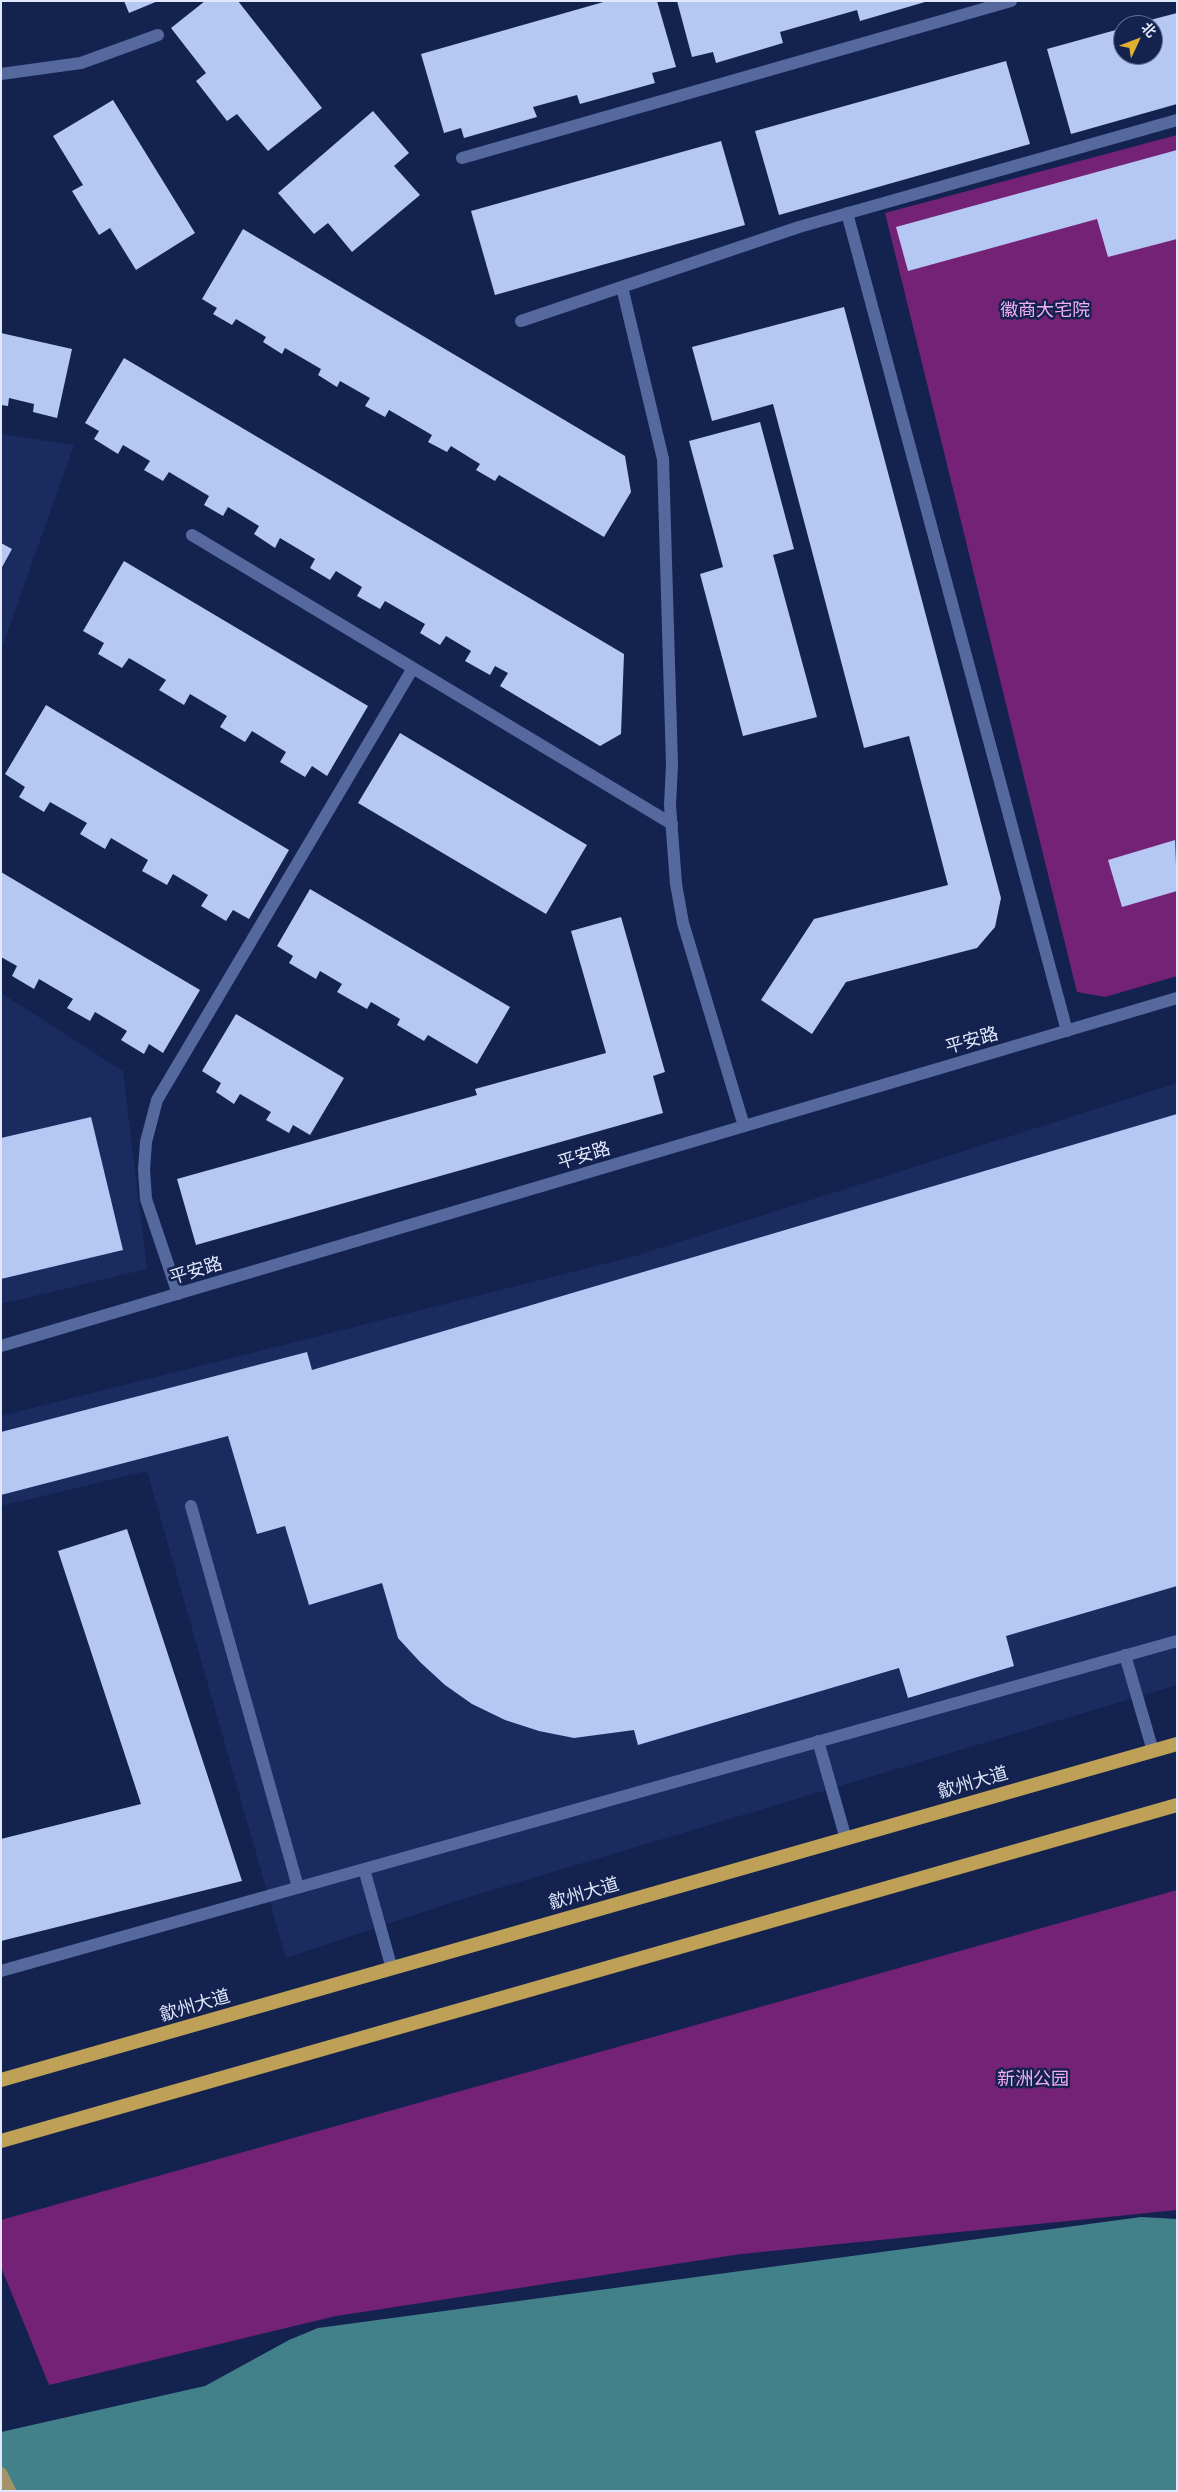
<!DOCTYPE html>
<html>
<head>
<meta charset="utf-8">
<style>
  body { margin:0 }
  #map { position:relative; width:1178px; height:2492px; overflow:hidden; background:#142250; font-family:Figtree,"Noto Sans SC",sans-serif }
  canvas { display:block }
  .frame { position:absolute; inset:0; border:2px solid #e1e8fb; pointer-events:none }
  .north { position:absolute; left:1113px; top:15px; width:50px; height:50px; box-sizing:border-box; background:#142250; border:1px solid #667194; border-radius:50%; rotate:47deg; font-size:14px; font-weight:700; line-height:20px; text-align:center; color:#e1e8fb }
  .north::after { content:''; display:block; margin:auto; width:18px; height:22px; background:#deb133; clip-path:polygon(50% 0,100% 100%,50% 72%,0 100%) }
</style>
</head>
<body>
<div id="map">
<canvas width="1178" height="2492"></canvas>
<div class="frame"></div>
<div class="north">北</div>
</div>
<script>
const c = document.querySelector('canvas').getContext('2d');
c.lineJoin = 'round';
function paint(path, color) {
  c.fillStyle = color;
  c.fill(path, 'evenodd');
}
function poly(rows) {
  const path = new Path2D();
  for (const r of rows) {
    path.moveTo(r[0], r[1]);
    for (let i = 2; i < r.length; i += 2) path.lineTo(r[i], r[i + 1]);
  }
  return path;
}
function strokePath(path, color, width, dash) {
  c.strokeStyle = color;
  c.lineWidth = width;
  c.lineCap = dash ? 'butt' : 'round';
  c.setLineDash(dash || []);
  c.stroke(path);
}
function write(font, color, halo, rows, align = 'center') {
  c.font = font + ' Figtree,"Noto Sans SC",sans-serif';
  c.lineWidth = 5;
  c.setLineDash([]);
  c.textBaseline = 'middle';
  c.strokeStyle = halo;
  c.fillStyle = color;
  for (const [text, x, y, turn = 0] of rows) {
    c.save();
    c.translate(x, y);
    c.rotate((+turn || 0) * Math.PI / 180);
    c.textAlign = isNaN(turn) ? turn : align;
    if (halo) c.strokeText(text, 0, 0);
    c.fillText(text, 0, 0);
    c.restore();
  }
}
const built = poly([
  [1,434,74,445,1,650],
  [1,993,123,1071,147,1269,1,1304],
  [1177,1083,1177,1685,459,1900,286,1958,147,1471,1,1506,1,1416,632,1257]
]);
const green = poly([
  [1177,135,1177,976,1105,997,1077,992,885,213],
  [1177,1890,1177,2210,741,2254,336,2316,49,2385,1,2267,1,2220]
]);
const water = poly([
  [1141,2217,1177,2219,1177,2491,1,2491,1,2432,205,2386,289,2340,318,2328]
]);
const building = poly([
  [124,1,158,1,129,13],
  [205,1,238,1,322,108,268,151,237,114,227,121,196,81,206,73,171,28],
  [607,1,657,1,676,67,652,73,655,83,580,104,577,95,533,107,537,117,464,138,461,128,444,133,421,54],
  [677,1,925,1,925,2,860,21,857,10,780,32,783,43,716,63,713,52,692,57],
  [1177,13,1177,104,1071,134,1047,49,1123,28,1123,55,1153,55,1153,25,1135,24],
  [1006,61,1030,144,779,215,755,131],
  [113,100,195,233,136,270,110,228,99,235,72,191,83,185,53,136],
  [373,111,409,153,394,166,420,195,352,252,328,223,314,234,278,193],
  [721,141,745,225,495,295,471,211],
  [1177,150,1177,239,1108,257,1097,219,908,271,896,227],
  [243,229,625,456,631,492,604,537,499,475,495,481,476,470,480,464,451,446,447,452,428,442,432,435,389,410,385,417,365,406,370,398,340,381,337,387,318,375,321,369,285,348,282,354,263,342,266,337,236,319,232,325,213,314,217,308,202,299],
  [844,307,1001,898,995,927,977,948,846,982,812,1034,761,1000,814,919,948,885,909,736,864,748,773,404,712,421,692,347],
  [1,333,72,349,57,418,33,412,34,404,9,398,8,406,1,405],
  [124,358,624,654,621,734,600,746,500,686,508,673,495,666,490,675,465,661,471,651,446,636,440,645,420,633,425,624,385,601,380,609,357,596,362,587,336,571,330,580,310,568,315,559,280,538,275,548,254,534,259,526,228,507,223,516,204,505,209,496,169,472,163,481,144,470,150,461,123,445,118,454,94,439,99,431,85,423],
  [760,422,794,549,773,555,817,717,743,736,700,574,723,567,689,441],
  [1,543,12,549,1,569],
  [124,561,368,706,327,776,312,766,305,777,280,762,286,752,252,731,245,742,220,727,227,716,190,694,184,705,159,690,166,680,129,658,122,668,98,654,104,643,83,631],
  [46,705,289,850,249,919,233,910,226,921,201,906,208,895,173,874,167,885,142,871,148,860,111,838,105,849,80,834,87,823,50,802,44,812,19,797,25,787,5,774],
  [400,733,587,845,546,914,358,803],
  [1175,840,1177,891,1122,907,1108,860],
  [1,872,200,990,163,1053,149,1044,144,1054,121,1040,127,1031,95,1012,90,1021,67,1008,73,999,39,979,34,989,12,976,17,966,1,957],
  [310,889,510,1007,477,1064,428,1035,424,1041,397,1025,400,1019,371,1002,367,1009,337,992,342,984,320,971,316,979,289,963,293,956,277,946],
  [621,917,665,1072,653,1076,663,1113,196,1245,177,1179,477,1095,475,1089,606,1053,571,931],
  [236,1014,344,1078,310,1135,293,1125,289,1133,266,1120,271,1112,240,1094,234,1104,216,1092,221,1083,202,1071],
  [1177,1114,1177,1586,1006,1636,1014,1666,908,1698,899,1668,638,1745,634,1730,574,1738,539,1731,505,1720,472,1704,445,1685,420,1662,398,1638,382,1583,309,1605,285,1526,257,1534,228,1436,1,1495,1,1432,307,1352,312,1370],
  [91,1117,123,1250,1,1279,1,1138],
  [127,1529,242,1881,1,1941,1,1839,141,1804,58,1551]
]);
const service = poly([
  [1,74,81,63,158,35],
  [462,158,1011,1],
  [847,213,1067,1031],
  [622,287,663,459,672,765,670,805,676,884,683,923,744,1126],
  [521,321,799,227,1177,120],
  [192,535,672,824],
  [178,1294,146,1199,144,1170,146,1142,157,1100,413,668],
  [191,1506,298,1887],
  [1125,1655,1153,1751],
  [818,1741,846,1839],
  [364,1869,392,1969],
  [1,1971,1177,1641]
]);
const tertiary = poly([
  [1,1346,1177,998]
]);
const primary = poly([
  [1,2473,10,2491]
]);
const trunk = poly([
  [1,2080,1177,1744],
  [1,2141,1177,1805]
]);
const parkNames = [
  ["徽商大宅院",1045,311],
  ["新洲公园",1033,2080]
];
const streetNames = [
  ["平安路",972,1041,-16],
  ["平安路",584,1156,-17],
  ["平安路",196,1271,-17],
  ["歙州大道",973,1783,-16],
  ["歙州大道",584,1894,-16],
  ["歙州大道",195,2006,-16]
];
paint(built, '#1a2b60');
paint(green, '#742275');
paint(water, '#42818a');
paint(building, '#b5c7f3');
strokePath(service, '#55699e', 12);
strokePath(tertiary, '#55699e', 12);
strokePath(primary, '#a49368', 12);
strokePath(trunk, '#bea156', 14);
write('18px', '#f4b0f2', '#142250', parkNames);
write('18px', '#e1e8fb', '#142250', streetNames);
</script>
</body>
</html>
